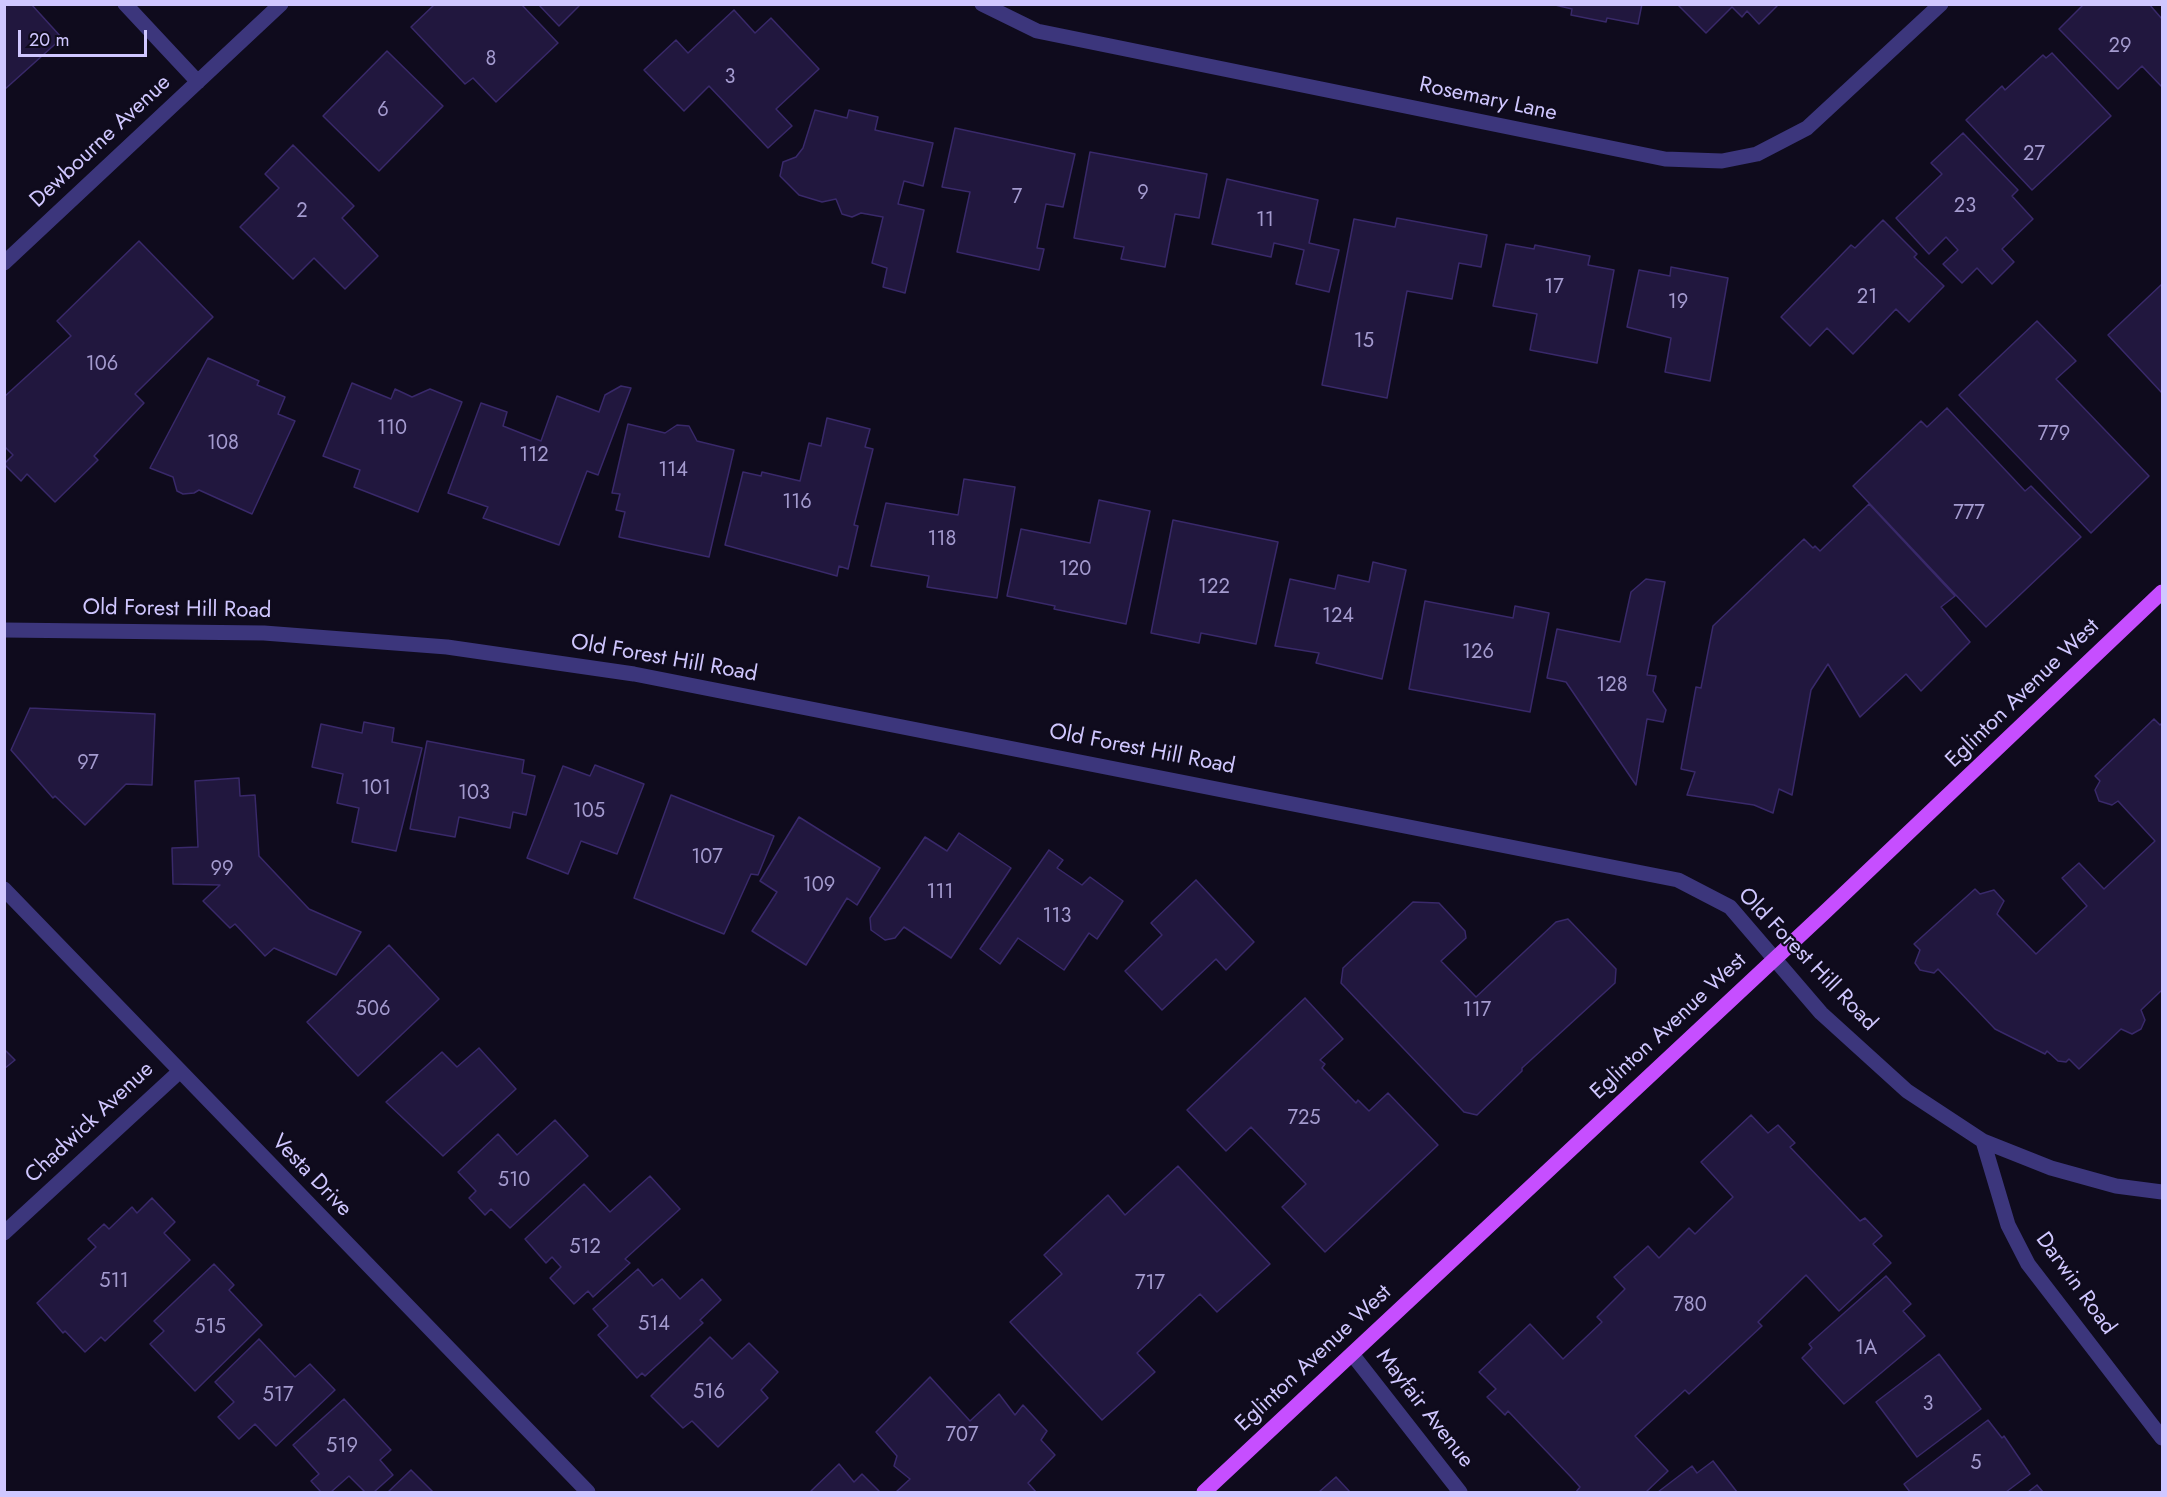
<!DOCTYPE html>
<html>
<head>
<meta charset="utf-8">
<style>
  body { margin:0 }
  #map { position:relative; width:2167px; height:1497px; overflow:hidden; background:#0f0b1d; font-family:Jost,sans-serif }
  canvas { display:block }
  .frame { position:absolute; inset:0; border:6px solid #d0c7ff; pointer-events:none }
  .scale { position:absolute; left:18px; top:30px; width:129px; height:27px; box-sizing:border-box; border:3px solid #d0c7ff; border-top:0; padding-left:8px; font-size:18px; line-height:21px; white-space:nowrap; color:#d0c7ff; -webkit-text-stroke:4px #0f0b1d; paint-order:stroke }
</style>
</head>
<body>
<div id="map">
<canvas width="2167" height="1497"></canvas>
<div class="frame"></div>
<div class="scale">20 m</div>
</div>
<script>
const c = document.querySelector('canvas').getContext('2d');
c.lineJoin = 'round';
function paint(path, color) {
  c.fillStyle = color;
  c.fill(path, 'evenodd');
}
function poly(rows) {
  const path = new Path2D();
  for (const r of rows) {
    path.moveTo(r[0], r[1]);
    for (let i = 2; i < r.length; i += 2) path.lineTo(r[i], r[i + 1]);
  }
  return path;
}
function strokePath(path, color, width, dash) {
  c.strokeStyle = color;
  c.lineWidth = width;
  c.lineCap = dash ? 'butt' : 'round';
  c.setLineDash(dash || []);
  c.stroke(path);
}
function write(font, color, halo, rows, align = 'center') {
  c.font = font + ' Jost,sans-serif';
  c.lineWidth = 4.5;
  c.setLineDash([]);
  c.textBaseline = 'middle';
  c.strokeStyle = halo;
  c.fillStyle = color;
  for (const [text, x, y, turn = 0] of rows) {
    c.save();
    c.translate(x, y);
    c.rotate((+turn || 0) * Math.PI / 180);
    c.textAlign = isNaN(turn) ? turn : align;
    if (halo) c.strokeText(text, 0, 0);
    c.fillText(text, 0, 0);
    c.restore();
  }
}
const building = poly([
  [31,4,62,38,4,90,4,5,31,4],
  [435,4,521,4,558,43,496,102,473,78,465,84,411,27,435,4],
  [538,4,581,4,559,26,538,4],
  [1551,4,1642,4,1638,24,1607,18,1606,22,1571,15,1572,9,1551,4],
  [1677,4,1779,4,1759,24,1747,11,1742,17,1732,7,1706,33,1677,4],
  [2084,4,2149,4,2162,19,2162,87,2142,66,2118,89,2059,29,2084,4],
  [734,10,755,33,771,18,819,69,776,109,792,126,768,148,709,86,684,111,644,70,676,40,688,53,734,10],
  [387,51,443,106,379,171,323,116,387,51],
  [2052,53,2111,116,2032,190,1966,120,2002,86,2005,90,2043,55,2046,58,2052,53],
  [815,110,847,118,849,110,878,117,875,130,933,143,923,186,904,181,898,204,924,210,905,293,883,287,887,268,872,263,883,217,861,213,852,217,842,214,836,199,822,202,799,195,780,176,783,162,796,157,803,148,815,110],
  [955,128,1075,154,1063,207,1046,204,1037,248,1044,249,1039,270,957,252,970,192,942,187,955,128],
  [1963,133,2018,190,2012,196,2033,219,2002,249,2014,262,1992,284,1977,268,1962,283,1943,264,1958,250,1946,237,1929,254,1896,218,1942,174,1931,163,1963,133],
  [293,145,354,206,342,218,378,256,345,289,314,258,293,279,240,227,279,188,265,174,293,145],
  [1090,152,1207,174,1199,218,1175,214,1165,267,1121,259,1124,247,1074,238,1090,152],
  [1227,179,1318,200,1309,243,1339,250,1329,292,1296,284,1304,250,1274,243,1271,257,1212,244,1227,179],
  [1397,218,1487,235,1481,267,1459,263,1452,299,1407,291,1387,398,1322,385,1354,219,1395,227,1397,218],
  [1883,220,1917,254,1914,257,1944,286,1909,322,1896,309,1853,354,1827,328,1810,346,1781,317,1851,245,1855,248,1883,220],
  [139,241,213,317,135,394,144,403,94,456,98,460,55,502,27,474,21,481,4,464,13,455,4,446,4,397,71,336,57,321,139,241],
  [1506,244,1534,249,1535,245,1590,256,1588,265,1614,270,1597,363,1530,350,1537,314,1493,306,1506,244],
  [1671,267,1728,278,1710,381,1665,372,1671,338,1627,327,1639,270,1670,276,1671,267],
  [2162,284,2162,393,2108,335,2162,284],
  [2037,321,2076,361,2056,379,2149,476,2091,533,1959,395,2037,321],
  [208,358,259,381,257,385,285,397,278,414,295,421,252,514,199,490,194,493,183,494,177,491,173,477,150,468,208,358],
  [352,383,391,399,395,389,412,397,430,389,462,402,418,512,354,487,360,470,323,456,352,383],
  [621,386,631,388,598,475,587,471,559,545,483,518,488,507,448,493,481,403,507,412,503,426,541,441,557,396,599,412,605,395,621,386],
  [1947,408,2025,491,2031,486,2081,537,1986,627,1853,486,1921,421,1927,427,1947,408],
  [827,418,870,429,865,447,873,449,854,525,858,526,848,569,839,566,837,576,725,545,743,472,761,476,762,472,800,481,809,443,821,446,827,418],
  [628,424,665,433,677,425,689,426,697,441,734,450,709,557,619,537,625,512,616,510,620,494,612,493,628,424],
  [964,479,1015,487,997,598,927,587,929,576,871,566,886,503,958,515,964,479],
  [1099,500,1150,511,1126,624,1054,609,1055,606,1007,596,1021,529,1090,543,1099,500],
  [1869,504,1955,596,1941,607,1970,642,1921,691,1906,674,1860,717,1828,664,1811,690,1792,795,1779,789,1773,813,1754,805,1687,795,1695,772,1681,769,1696,687,1701,688,1713,626,1804,539,1813,548,1815,546,1820,551,1869,504],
  [1173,520,1278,542,1256,644,1201,633,1199,643,1151,633,1173,520],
  [1373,562,1406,570,1382,679,1316,663,1319,653,1275,646,1290,579,1335,589,1338,575,1369,582,1373,562],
  [1646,579,1665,582,1647,675,1656,676,1653,691,1666,710,1663,722,1647,719,1636,785,1566,682,1547,678,1557,629,1620,642,1631,592,1646,579],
  [1425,601,1513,618,1515,606,1549,613,1530,712,1409,689,1425,601],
  [30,708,155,714,152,785,126,784,85,825,55,796,53,798,11,750,30,708],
  [2154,719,2160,725,2162,723,2162,990,2141,1010,2145,1020,2141,1029,2132,1034,2121,1029,2079,1069,2069,1059,2066,1062,2058,1061,2047,1051,2045,1054,1995,1029,1938,969,1934,973,1920,970,1915,963,1920,950,1914,944,1975,889,1980,894,1994,890,2004,901,1997,914,2036,954,2087,906,2062,878,2079,863,2104,889,2155,841,2118,801,2112,805,2099,801,2095,790,2100,781,2095,776,2154,719],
  [364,722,394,728,392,742,422,748,396,851,352,842,359,808,337,803,343,774,312,767,321,724,362,733,364,722],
  [427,741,524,760,522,773,535,776,526,815,513,812,510,828,459,817,455,837,410,829,427,741],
  [595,765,644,784,617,854,581,841,568,874,527,858,563,766,590,776,595,765],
  [239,778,240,796,255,795,259,856,309,909,361,932,336,975,274,948,265,956,235,924,230,928,203,901,220,885,173,884,172,848,198,847,195,781,239,778],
  [671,795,774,836,758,875,751,874,724,934,634,898,671,795],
  [799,817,880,868,857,905,847,898,806,965,752,931,777,892,760,881,799,817],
  [959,833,1011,868,951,958,904,927,895,938,885,940,871,930,870,918,925,837,947,851,959,833],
  [1049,850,1063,860,1057,868,1082,885,1090,877,1123,901,1097,939,1089,933,1064,970,1018,938,1000,964,980,949,1049,850],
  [1196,880,1254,942,1226,970,1216,959,1162,1010,1125,971,1162,935,1151,923,1196,880],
  [1413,902,1439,903,1465,931,1466,938,1441,961,1476,997,1556,922,1568,919,1616,969,1615,983,1522,1068,1522,1071,1477,1115,1464,1112,1341,983,1343,968,1413,902],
  [389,945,439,999,358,1076,307,1022,389,945],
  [1305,998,1343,1039,1320,1060,1325,1064,1322,1068,1356,1103,1358,1100,1369,1111,1388,1093,1438,1145,1325,1252,1282,1207,1306,1184,1251,1127,1226,1151,1187,1110,1305,998],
  [479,1048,516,1089,443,1156,386,1102,442,1052,457,1067,479,1048],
  [4,1049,15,1060,4,1069,4,1049],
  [1751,1115,1768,1133,1778,1125,1795,1143,1790,1147,1860,1221,1865,1218,1882,1236,1873,1244,1891,1263,1839,1311,1806,1275,1758,1322,1762,1326,1689,1394,1685,1390,1635,1436,1668,1471,1646,1492,1576,1492,1580,1487,1571,1477,1508,1411,1505,1415,1487,1397,1496,1389,1479,1372,1530,1324,1563,1359,1602,1322,1597,1317,1625,1289,1614,1277,1648,1246,1659,1258,1689,1228,1695,1234,1733,1197,1701,1162,1751,1115],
  [555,1120,588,1156,510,1228,491,1209,485,1215,469,1198,476,1191,458,1172,498,1134,517,1155,555,1120],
  [1178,1166,1270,1264,1217,1312,1200,1294,1137,1353,1155,1372,1102,1420,1010,1322,1062,1274,1044,1255,1108,1195,1125,1215,1178,1166],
  [650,1176,680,1209,625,1259,630,1263,593,1297,588,1291,574,1304,550,1278,561,1267,552,1257,546,1263,525,1239,584,1184,610,1212,650,1176],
  [152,1198,175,1222,164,1233,190,1260,105,1341,101,1337,85,1352,65,1331,63,1333,37,1303,96,1247,88,1239,104,1224,109,1229,132,1207,137,1213,152,1198],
  [214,1264,234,1285,229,1290,262,1325,195,1391,150,1344,164,1331,154,1321,214,1264],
  [638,1269,653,1286,662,1279,680,1299,702,1279,721,1300,700,1320,703,1323,645,1376,642,1373,637,1378,598,1335,608,1326,593,1309,638,1269],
  [1886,1276,1911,1304,1903,1311,1925,1336,1844,1404,1802,1358,1812,1348,1809,1344,1886,1276],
  [710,1337,732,1359,749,1343,778,1372,761,1390,768,1398,718,1447,692,1421,683,1428,651,1396,710,1337],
  [259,1339,295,1377,310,1364,335,1390,276,1446,255,1424,239,1439,218,1417,234,1402,215,1382,259,1339],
  [1939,1354,1981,1409,1917,1457,1876,1402,1939,1354],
  [930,1377,970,1421,999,1394,1015,1415,1023,1405,1047,1431,1041,1440,1055,1455,1028,1483,1036,1492,896,1492,910,1479,894,1466,897,1456,876,1432,930,1377],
  [344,1399,391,1450,380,1460,393,1475,374,1492,365,1492,349,1476,331,1492,321,1492,311,1481,319,1474,293,1445,344,1399],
  [1988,1420,2002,1438,2004,1436,2030,1474,2006,1492,1910,1492,1904,1484,1988,1420],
  [1713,1461,1737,1492,1658,1492,1692,1466,1697,1473,1713,1461],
  [839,1464,854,1482,862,1474,880,1492,810,1492,839,1464],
  [411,1470,433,1492,388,1492,411,1470],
  [1336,1477,1350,1492,1319,1492,1336,1477],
  [2037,1485,2043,1492,2028,1492,2037,1485]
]);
const street = poly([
  [125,4,198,82],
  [982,4,1037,31,1665,159,1722,161,1757,154,1807,128,1941,4],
  [4,263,281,4],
  [4,630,264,633,447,647,634,674,1678,880,1730,907,1821,1013,1907,1091,1983,1141,2051,1168,2116,1186,2162,1192],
  [4,889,588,1492],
  [1983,1141,2008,1225,2028,1264,2162,1438],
  [4,1233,179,1072],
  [1352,1354,1460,1492]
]);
const primary = poly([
  [1204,1492,1825,912,2162,592]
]);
const numberNames = [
  ["29",2120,47],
  ["8",491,60],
  ["3",730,78],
  ["6",383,111],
  ["27",2034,155],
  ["9",1143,194],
  ["7",1017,198],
  ["23",1965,207],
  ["2",302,212],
  ["11",1265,221],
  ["17",1554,288],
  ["21",1867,298],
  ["19",1678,303],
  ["15",1364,342],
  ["106",102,365],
  ["110",392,429],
  ["779",2054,435],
  ["108",223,444],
  ["112",534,456],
  ["114",673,471],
  ["116",797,503],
  ["777",1969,514],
  ["118",942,540],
  ["120",1075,570],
  ["122",1214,588],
  ["124",1338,617],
  ["126",1478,653],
  ["128",1612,686],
  ["97",88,764],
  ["101",376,789],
  ["103",474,794],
  ["105",589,812],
  ["107",707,858],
  ["99",222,870],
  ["109",819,886],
  ["111",940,893],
  ["113",1057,917],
  ["506",373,1010],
  ["117",1477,1011],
  ["725",1304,1119],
  ["510",514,1181],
  ["512",585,1248],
  ["511",114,1282],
  ["717",1150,1284],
  ["780",1690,1306],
  ["514",654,1325],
  ["515",210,1328],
  ["1A",1866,1349],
  ["516",709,1393],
  ["517",278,1396],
  ["3",1928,1405],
  ["707",962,1436],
  ["519",342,1447],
  ["5",1976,1464]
];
const streetNames = [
  ["Rosemary Lane",1488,100,12],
  ["Dewbourne Avenue",101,142,-43],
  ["Old Forest Hill Road",177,610,1],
  ["Old Forest Hill Road",664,659,10],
  ["Eglinton Avenue West",2023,694,-44],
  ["Old Forest Hill Road",1142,750,11],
  ["Old Forest Hill Road",1807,960,46],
  ["Eglinton Avenue West",1669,1027,-43],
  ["Chadwick Avenue",90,1123,-43],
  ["Vesta Drive",311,1176,46],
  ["Darwin Road",2075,1284,54],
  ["Eglinton Avenue West",1314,1359,-43],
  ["Mayfair Avenue",1424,1409,52]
];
paint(building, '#21173e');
strokePath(building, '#39296a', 1.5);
strokePath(street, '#3c367c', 15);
strokePath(primary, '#c64eff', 15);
write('20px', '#a49bcf', null, numberNames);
write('22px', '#d0c7ff', '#0f0b1d', streetNames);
</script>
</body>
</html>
